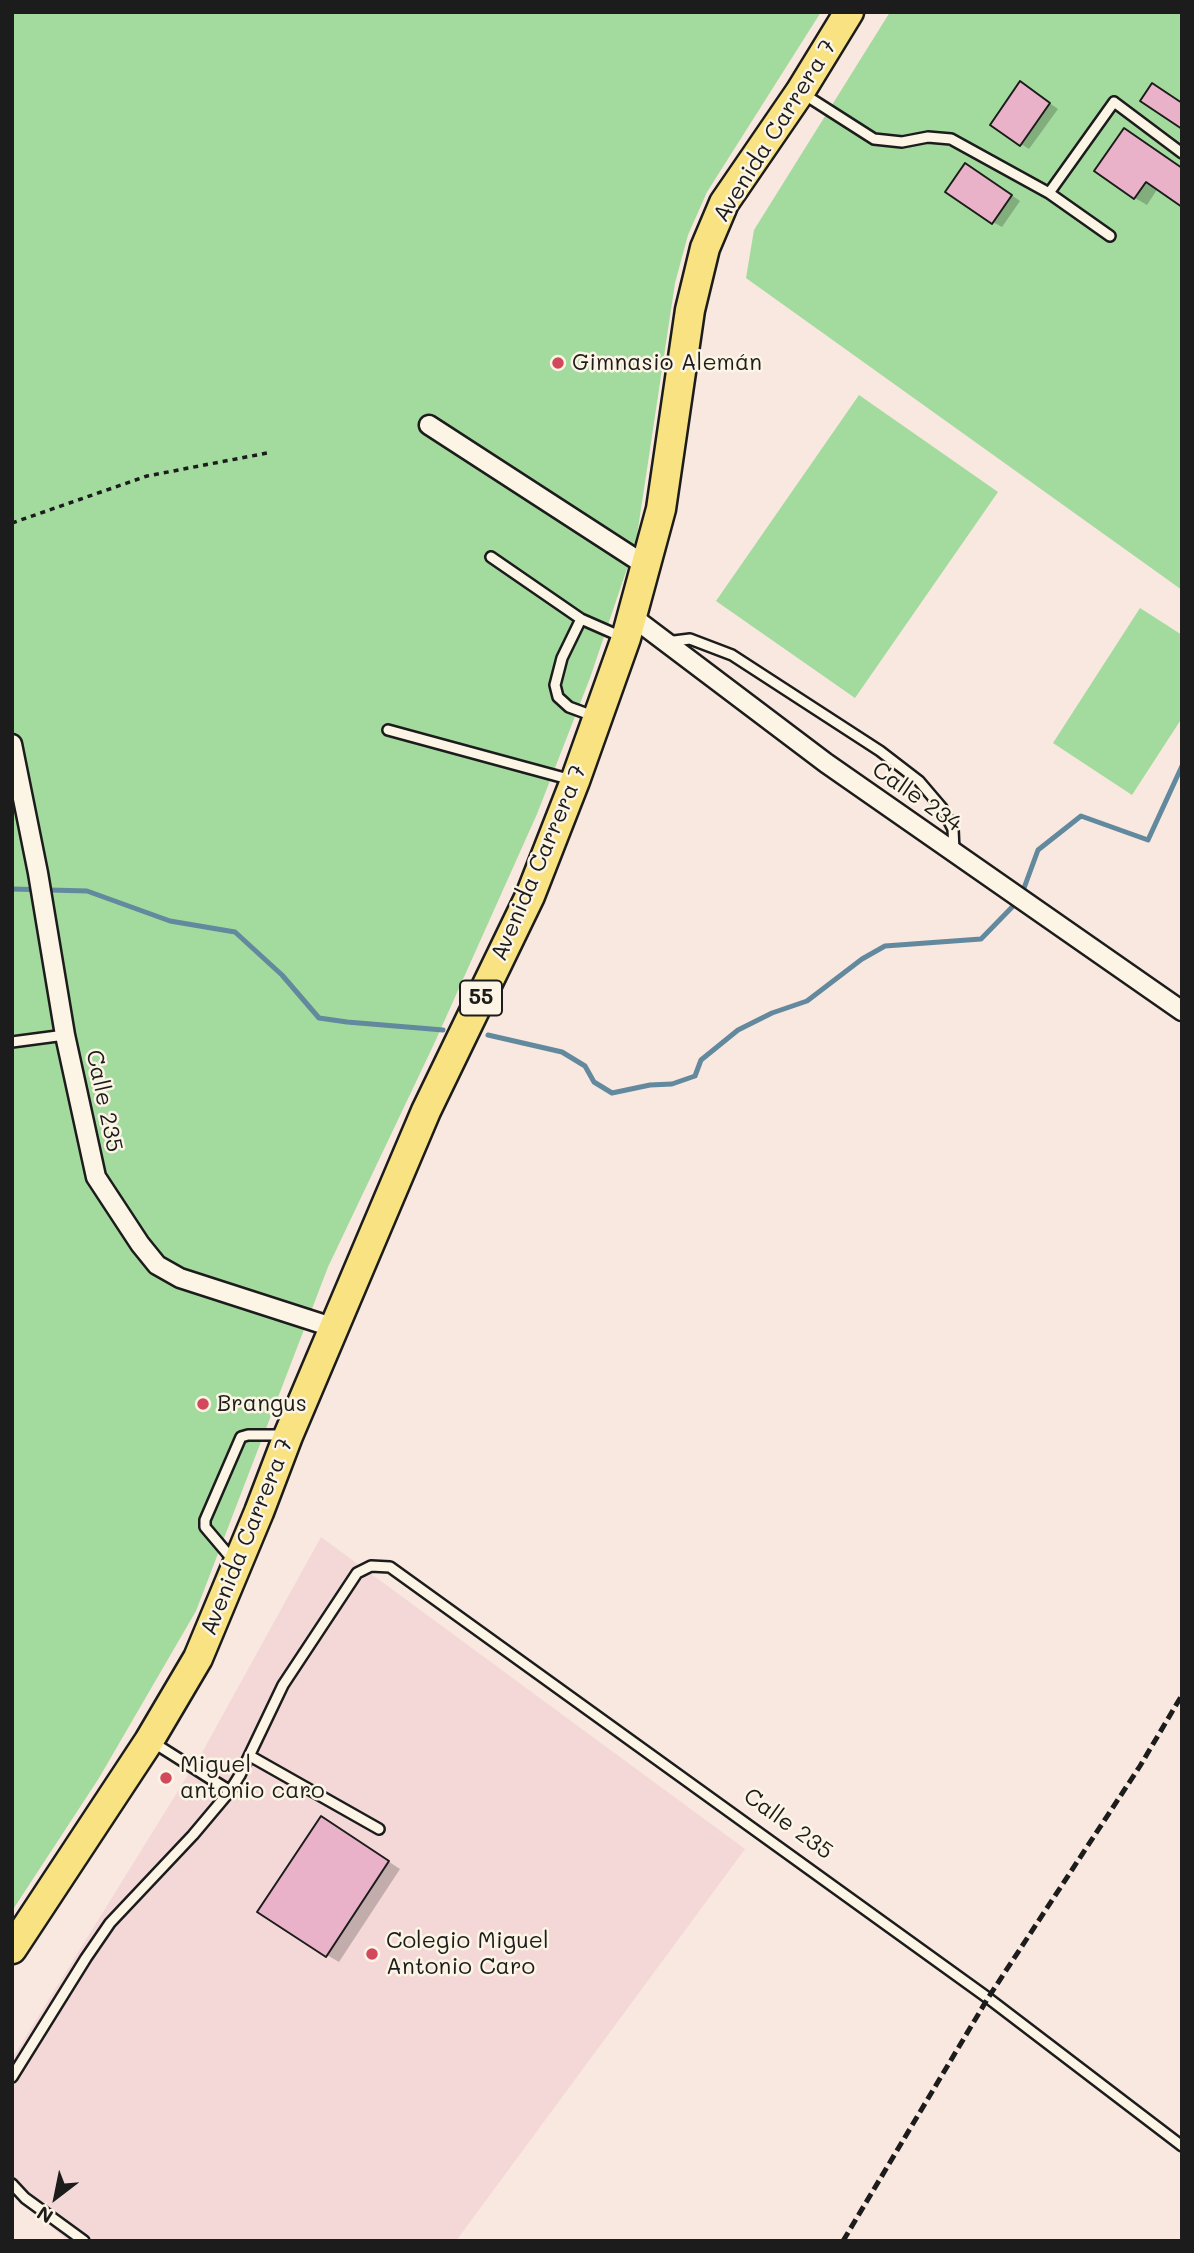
<!DOCTYPE html>
<html>
<head>
<meta charset="utf-8">
<style>
  body { margin:0 }
  #map { position:relative; width:1194px; height:2253px; overflow:hidden; background:#f8e8df; font-family:Mali,sans-serif }
  canvas { display:block }
  .frame { position:absolute; inset:0; border:14px solid #1c1c1c; pointer-events:none }
  .north { position:absolute; left:21px; top:2162px; width:70px; height:70px; -webkit-text-stroke:5px #fcf5e5; paint-order:stroke; rotate:212deg; font-size:19px; font-weight:700; line-height:28px; text-align:center; color:#1c1c1c }
  .north::after { content:''; display:block; margin:auto; width:24px; height:32px; background:#1c1c1c; clip-path:polygon(50% 0,100% 100%,50% 72%,0 100%) }
</style>
</head>
<body>
<div id="map">
<canvas width="1194" height="2253"></canvas>
<div class="frame"></div>
<div class="north">N</div>
</div>
<script>
const c = document.querySelector('canvas').getContext('2d');
c.lineJoin = 'round';
function paint(path, color) {
  c.fillStyle = color;
  c.fill(path, 'evenodd');
}
function poly(rows) {
  const path = new Path2D();
  for (const r of rows) {
    path.moveTo(r[0], r[1]);
    for (let i = 2; i < r.length; i += 2) path.lineTo(r[i], r[i + 1]);
  }
  return path;
}
function strokePath(path, color, width, dash) {
  c.strokeStyle = color;
  c.lineWidth = width;
  c.lineCap = dash ? 'butt' : 'round';
  c.setLineDash(dash || []);
  c.stroke(path);
}
function write(font, color, halo, rows, align = 'center') {
  c.font = font + ' Mali,sans-serif';
  c.lineWidth = 5;
  c.setLineDash([]);
  c.textBaseline = 'middle';
  c.strokeStyle = halo;
  c.fillStyle = color;
  for (const [text, x, y, turn = 0] of rows) {
    c.save();
    c.translate(x, y);
    c.rotate((+turn || 0) * Math.PI / 180);
    c.textAlign = isNaN(turn) ? turn : align;
    if (halo) c.strokeText(text, 0, 0);
    c.fillText(text, 0, 0);
    c.restore();
  }
}
const built = poly([
  [321,1537,745,1849,456,2241,68,2241,12,2194,12,2059,204,1749]
]);
const green = poly([
  [12,12,821,12,707,192,688,235,675,283,636,542,590,678,537,814,434,1044,328,1267,196,1611,99,1778,12,1911],
  [890,12,1182,12,1182,590,746,278,754,230],
  [859,395,998,492,855,698,716,601],
  [1140,608,1182,635,1182,718,1132,795,1053,743]
]);
const shadow = poly([
  [1029,89,1058,109,1029,149,1021,144],
  [1125,130,1158,188,1147,205,1135,198],
  [975,170,1020,201,1002,227,993,222],
  [333,1825,400,1869,339,1962,327,1955]
]);
const stream = poly([
  [12,889,87,891,170,921,235,932,282,975,319,1018,347,1022,443,1030],
  [488,1035,562,1052,585,1066,594,1082,612,1093,650,1085,672,1084,695,1076,701,1060,738,1030,772,1013,807,1001,862,959,885,946,981,939,1020,899,1038,850,1081,816,1148,840,1182,766]
]);
const building = poly([
  [1020,81,1050,103,1020,146,990,125,1020,81],
  [1152,83,1182,103,1182,129,1140,101,1152,83],
  [1124,128,1182,168,1182,207,1146,182,1134,199,1094,171,1124,128],
  [965,163,1012,195,992,224,945,192,965,163],
  [321,1816,389,1861,326,1957,257,1912,321,1816]
]);
const path = poly([
  [12,523,147,476,267,453]
]);
const lane = poly([
  [802,93,874,139,902,142,928,137,951,139,1049,193,1110,236],
  [1049,193,1114,102,1182,153],
  [491,557,581,619],
  [666,642,690,639,732,655,880,751,919,781,942,808,953,829,954,851],
  [596,717,569,707,558,697,555,685,562,658,581,619,622,637],
  [388,730,572,780],
  [12,1042,65,1035],
  [233,1560,205,1527,205,1520,241,1437,248,1435,285,1435],
  [154,1743,230,1791,240,1775,283,1685,357,1573,371,1566,390,1567,988,1998,1182,2146],
  [250,1756,379,1829],
  [12,2077,86,1958,110,1923,193,1835,230,1791],
  [12,2184,25,2198,84,2241]
]);
const street = poly([
  [429,425,645,565],
  [630,615,826,763,1182,1011],
  [12,744,38,873,65,1035,96,1177,140,1244,157,1265,180,1278,335,1328]
]);
const primary = poly([
  [12,1949,149,1741,198,1658,259,1512,288,1436,426,1111,530,896,575,781,626,638,661,509,690,310,705,248,724,203,800,92,849,12]
]);
const rail = poly([
  [843,2241,988,1998,1140,1766,1182,1695]
]);
const markers = [
  [558,363,7,"#d1495b"],
  [203,1404,7,"#d1495b"],
  [166,1778,7,"#d1495b"],
  [372,1954,7,"#d1495b"]
];
const shields = [
  [481,998,42]
];
const shieldNames = [
  ["55",481,998]
];
const streetNames = [
  ["Avenida Carrera 7",775,131,-58],
  ["Calle 234",917,797,35],
  ["Avenida Carrera 7",539,863,-67],
  ["Calle 235",104,1101,78],
  ["Avenida Carrera 7",247,1537,-68],
  ["Calle 235",788,1824,36]
];
const poiNames = [
  ["Gimnasio Alemán",572,363],
  ["Brangus",217,1404],
  ["Miguel",180,1765],
  ["antonio caro",180,1791],
  ["Colegio Miguel",386,1941],
  ["Antonio Caro",386,1967]
];
paint(built, '#f4d8d8');
paint(green, '#a3da9e');
paint(shadow, '#0003');
strokePath(stream, '#62899d', 5);
paint(building, '#e9b2c8');
strokePath(building, '#1c1c1c', 2);
strokePath(lane, '#1c1c1c', 14);
strokePath(street, '#1c1c1c', 23);
strokePath(primary, '#1c1c1c', 33);
strokePath(path, '#1c1c1c', 3.5, [5, 5]);
strokePath(lane, '#fcf5e5', 9);
strokePath(street, '#fcf5e5', 18);
strokePath(primary, '#f8e281', 28);
strokePath(rail, '#1c1c1c', 5, [10, 5]);
for (const [x, y, r, color] of markers) {
  const dot = new Path2D();
  dot.arc(x, y, r, 0, 2 * Math.PI);
  c.fillStyle = color;
  c.fill(dot);
  strokePath(dot, '#fcf5e5', 2.5);
}
for (const [x, y, w] of shields) {
  const box = new Path2D();
  box.roundRect(x - w / 2, y - 17.5, w, 35, 5);
  c.fillStyle = '#fcf5e5';
  c.fill(box);
  strokePath(box, '#1c1c1c', 2);
}
write('bold 21px', '#1c1c1c', null, shieldNames);
write('23px', '#1c1c1c', '#fcf5e5', streetNames);
write('23px', '#1c1c1c', '#fcf5e5', poiNames, 'left');
</script>
</body>
</html>
